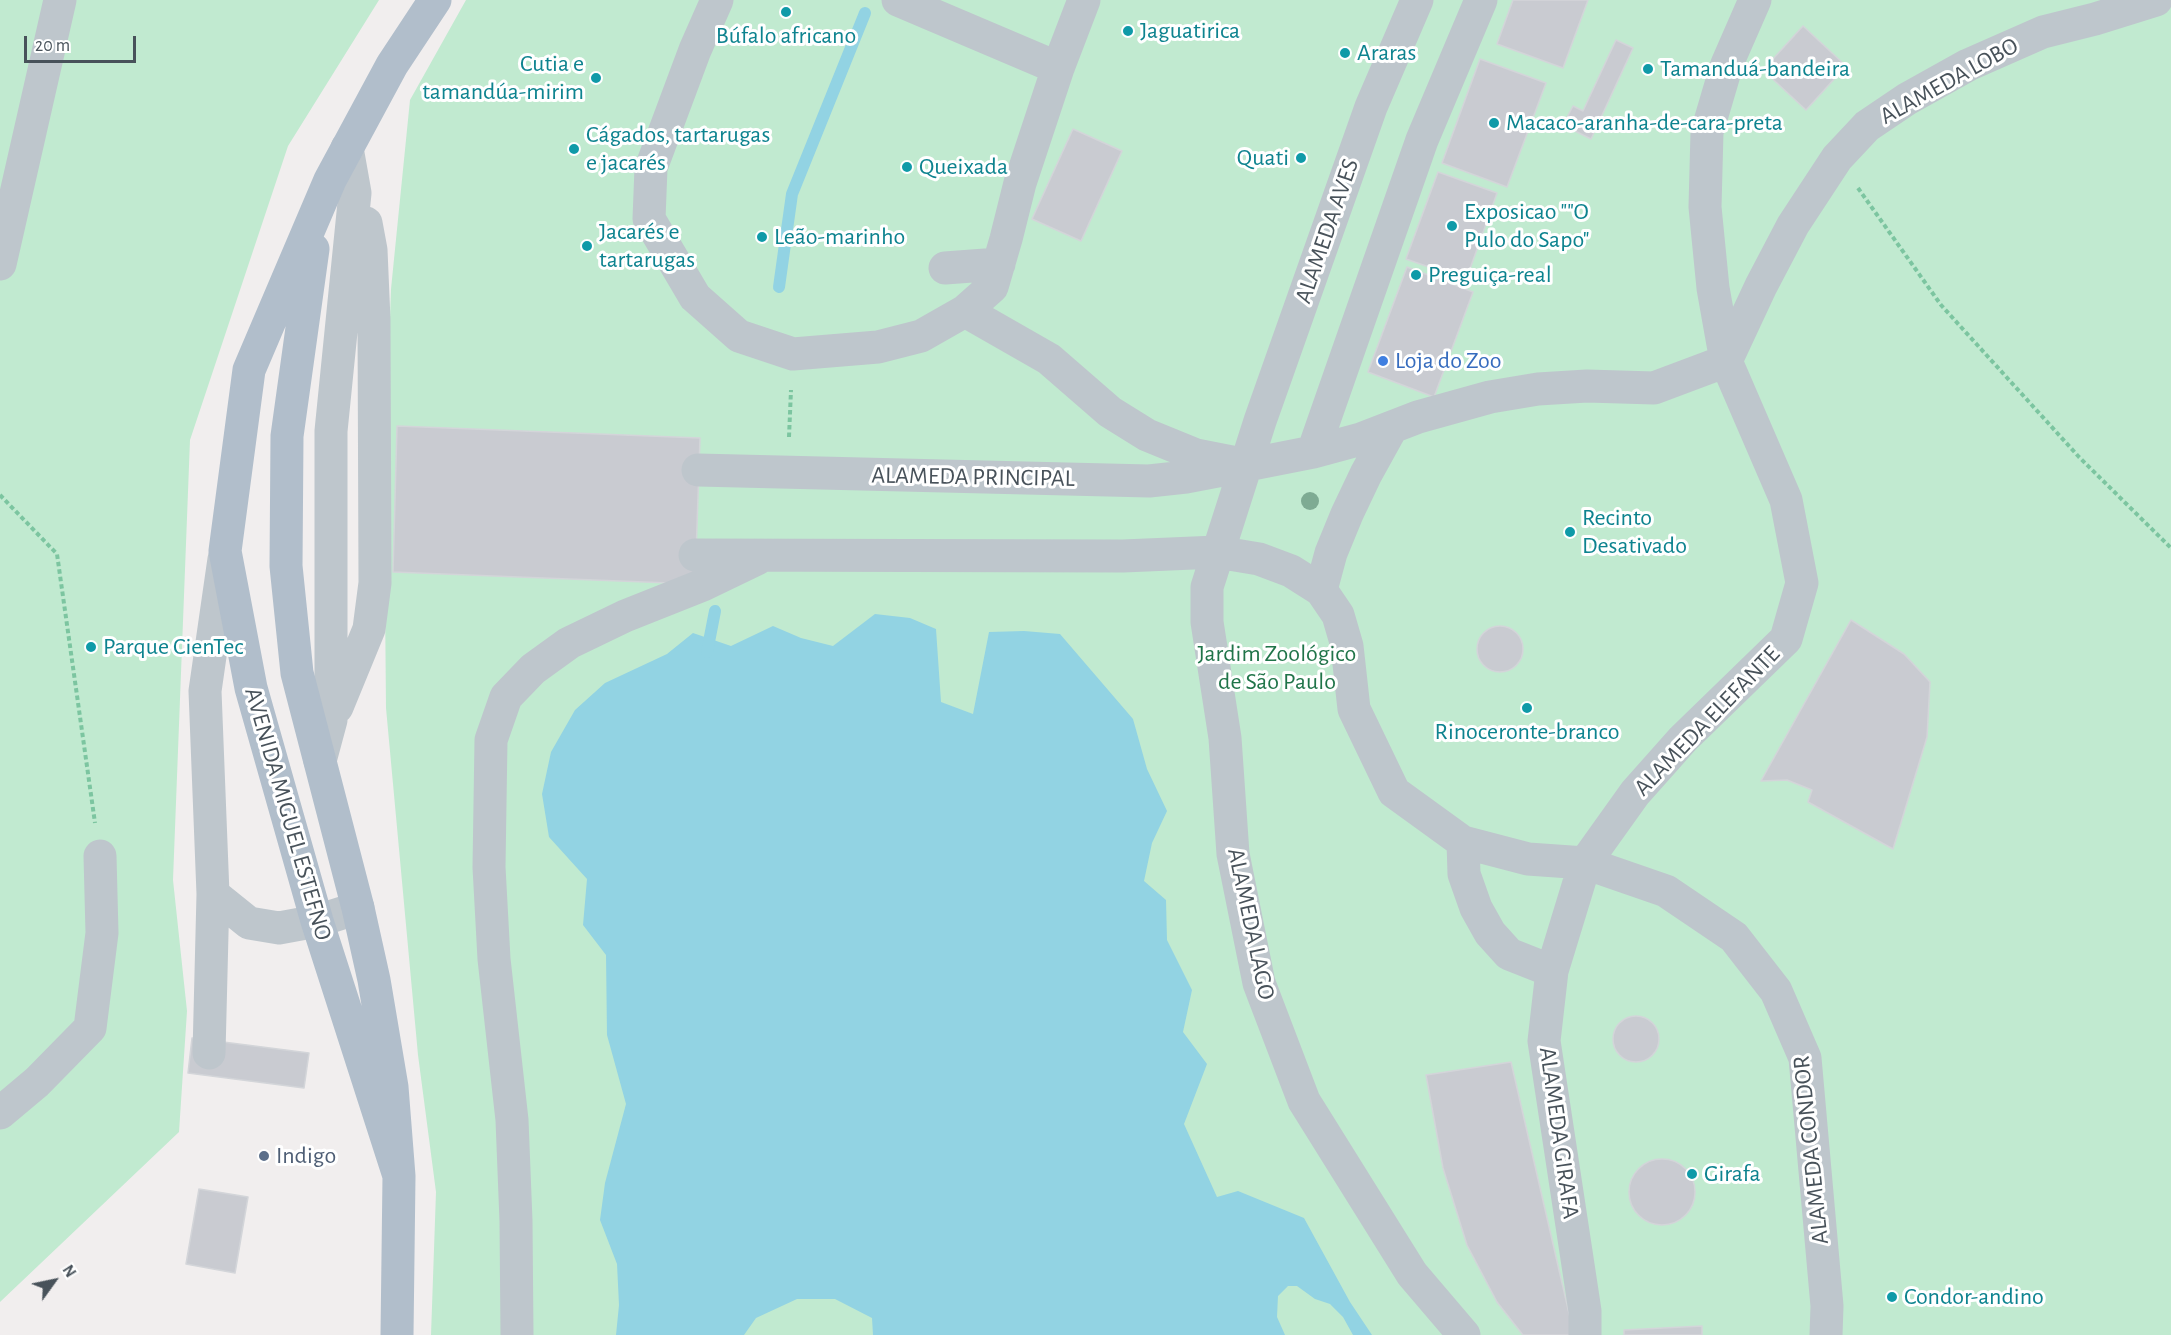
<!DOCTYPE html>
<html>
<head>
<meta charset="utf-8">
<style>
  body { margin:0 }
  #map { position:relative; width:2171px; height:1335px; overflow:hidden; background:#f1eeee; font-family:"Alegreya Sans",sans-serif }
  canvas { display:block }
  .north { position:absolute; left:24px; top:1251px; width:60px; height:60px; -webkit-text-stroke:4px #fff; paint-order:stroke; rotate:57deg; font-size:16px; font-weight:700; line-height:24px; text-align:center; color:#48525a }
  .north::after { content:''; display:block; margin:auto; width:21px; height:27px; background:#48525a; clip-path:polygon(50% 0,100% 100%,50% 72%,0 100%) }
  .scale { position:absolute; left:24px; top:36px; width:112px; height:27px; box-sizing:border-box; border:3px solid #48525a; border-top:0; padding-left:8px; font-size:18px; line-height:21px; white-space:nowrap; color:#48525a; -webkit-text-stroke:4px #fff; paint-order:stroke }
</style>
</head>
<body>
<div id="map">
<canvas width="2171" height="1335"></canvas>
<div class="north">N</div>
<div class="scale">20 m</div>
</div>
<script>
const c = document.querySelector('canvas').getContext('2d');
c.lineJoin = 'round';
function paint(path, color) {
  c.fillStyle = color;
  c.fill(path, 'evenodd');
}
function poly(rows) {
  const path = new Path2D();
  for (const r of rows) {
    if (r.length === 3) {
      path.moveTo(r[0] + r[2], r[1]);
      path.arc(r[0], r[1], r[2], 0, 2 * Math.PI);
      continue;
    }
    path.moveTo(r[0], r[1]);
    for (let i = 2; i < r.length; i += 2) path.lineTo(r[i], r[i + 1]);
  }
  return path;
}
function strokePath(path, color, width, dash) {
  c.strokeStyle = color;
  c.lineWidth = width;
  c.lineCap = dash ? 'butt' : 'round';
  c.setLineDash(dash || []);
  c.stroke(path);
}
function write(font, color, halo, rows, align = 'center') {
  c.font = font + ' "Alegreya Sans",sans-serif';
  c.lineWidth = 6;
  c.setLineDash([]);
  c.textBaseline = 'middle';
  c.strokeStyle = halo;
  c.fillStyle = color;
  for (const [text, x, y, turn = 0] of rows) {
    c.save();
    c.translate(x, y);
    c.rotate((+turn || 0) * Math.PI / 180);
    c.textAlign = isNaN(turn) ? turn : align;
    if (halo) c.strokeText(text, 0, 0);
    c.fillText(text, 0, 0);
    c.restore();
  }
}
const green = poly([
  [0,0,379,0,288,146,190,440,173,880,187,1011,179,1132,0,1302],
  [466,0,2171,0,2171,1335,431,1335,436,1192,418,1055,386,708,384,488,391,289,410,100]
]);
const water = poly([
  [875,614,910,618,936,629,941,702,973,714,989,632,1024,631,1060,634,1133,719,1147,769,1167,811,1152,843,1144,881,1166,900,1167,940,1192,990,1183,1032,1207,1064,1184,1124,1217,1197,1238,1191,1304,1218,1350,1302,1372,1335,1353,1335,1343,1317,1330,1304,1315,1299,1297,1286,1288,1286,1278,1296,1277,1317,1285,1335,873,1335,872,1318,835,1299,797,1299,756,1318,744,1335,616,1335,619,1305,617,1264,600,1220,605,1183,626,1104,607,1035,606,955,583,925,587,879,549,837,542,794,551,752,575,710,605,683,667,654,693,633,731,646,773,626,801,638,833,646]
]);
const stream = poly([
  [779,287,792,194,865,13],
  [707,652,715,611]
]);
const building = poly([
  [1513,0,1588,0,1563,68,1497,44,1513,0],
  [1803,26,1846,66,1806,110,1763,70,1803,26],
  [1616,40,1633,48,1591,139,1563,125,1573,106,1583,111,1616,40],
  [1480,59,1546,83,1507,187,1442,163,1480,59],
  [1073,129,1122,151,1081,241,1032,219,1073,129],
  [1438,172,1497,193,1466,280,1406,259,1438,172],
  [1407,267,1473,292,1434,397,1368,372,1407,267],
  [397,426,700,438,695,584,393,572,397,426],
  [1851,620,1904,654,1930,682,1927,737,1893,849,1808,802,1812,790,1787,780,1761,781,1851,620],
  [1500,649,23],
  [1636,1039,23],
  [192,1038,309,1053,304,1088,188,1073,192,1038],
  [1511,1062,1574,1335,1523,1335,1497,1302,1467,1245,1443,1168,1426,1075,1511,1062],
  [1662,1192,33],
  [199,1189,248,1197,235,1273,186,1264,199,1189],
  [1702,1326,1702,1335,1624,1335,1624,1330,1702,1326]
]);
const path = poly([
  [1858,188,1941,305,2079,457,2171,548],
  [789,437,791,390],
  [0,495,57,554,95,823]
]);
const minor = poly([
  [717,0,695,50,651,168,649,219,695,297,739,336,793,354,878,347,921,336,965,311,992,287,1006,239,1020,183,1058,68,1084,0],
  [898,0,1058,68],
  [1417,0,1371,107,1260,421,1207,587,1207,622,1225,738,1233,854,1259,983,1304,1101,1412,1274,1464,1335],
  [0,264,60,0],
  [945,268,999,264],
  [1726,361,1761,286,1793,225,1837,158,1867,126,1907,99,1968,65,2043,32,2095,19,2156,0],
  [1726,361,1713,288,1705,207,1707,132,1727,64,1755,0],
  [1313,452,1422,140,1481,0],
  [698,470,1149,481,1186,477,1233,468],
  [695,555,1123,556,1217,552,1259,559,1291,571,1321,590,1338,615,1347,646,1354,709,1394,792,1463,842,1528,859,1585,863,1635,793,1683,739,1786,639,1802,583,1786,500,1726,361,1654,388,1587,386,1538,389,1490,397,1418,417,1361,439,1313,452,1247,465,1196,455,1147,435,1110,412,1049,359,965,311],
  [1321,590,1331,553,1347,514,1366,474,1392,427],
  [337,707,369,629,375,583,374,320,371,250,366,223],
  [320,761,331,720,331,431,355,193,347,148],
  [1463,842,1464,874,1476,908,1490,933,1509,954,1552,971],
  [213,894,249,923,279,928,317,921,358,908],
  [209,1053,213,894,205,691,224,559],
  [0,1113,37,1082,90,1028,102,933,100,856],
  [517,1335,516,1221,512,1120,494,959,489,867,491,740,506,697,533,669,569,643,625,616,703,585,757,559],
  [1585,1335,1585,1311,1544,1041,1552,971,1585,863,1666,891,1734,937,1776,991,1805,1058,1827,1306,1826,1335]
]);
const major = poly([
  [313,249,287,436,286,566,297,673,358,908,374,980,392,1087,399,1176,397,1335],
  [399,1176,317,921,251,688,225,551,249,370,330,180,392,65,435,0]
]);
const trees = [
  [1310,501]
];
const markers = [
  [786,12,6,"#0f9aa8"],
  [1128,31,6,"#0f9aa8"],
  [1345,53,6,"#0f9aa8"],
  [1648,69,6,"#0f9aa8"],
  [596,78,6,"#0f9aa8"],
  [1494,123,6,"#0f9aa8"],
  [574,149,6,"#0f9aa8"],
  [1301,158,6,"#0f9aa8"],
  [907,167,6,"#0f9aa8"],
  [1452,226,6,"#0f9aa8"],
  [762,237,6,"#0f9aa8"],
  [587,246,6,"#0f9aa8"],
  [1416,275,6,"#0f9aa8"],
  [1383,361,6,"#3f7fe0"],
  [1570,532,6,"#0f9aa8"],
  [91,647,6,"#0f9aa8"],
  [1527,708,6,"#0f9aa8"],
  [264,1156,6,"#5c6f8a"],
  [1692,1174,6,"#0f9aa8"],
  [1892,1297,6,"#0f9aa8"]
];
const cultureNames = [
  ["Jaguatirica",1140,31],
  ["Búfalo africano",786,36,"center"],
  ["Araras",1357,53],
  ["Cutia e",584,64,"right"],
  ["tamandúa-mirim",584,92,"right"],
  ["Tamanduá-bandeira",1660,69],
  ["Macaco-aranha-de-cara-preta",1506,123],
  ["Cágados, tartarugas",586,135],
  ["e jacarés",586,163],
  ["Quati",1289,158,"right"],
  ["Queixada",919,167],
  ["Exposicao \"\"O",1464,212],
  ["Pulo do Sapo\"",1464,240],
  ["Jacarés e",599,232],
  ["tartarugas",599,260],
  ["Leão-marinho",774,237],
  ["Preguiça-real",1428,275],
  ["Recinto",1582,518],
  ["Desativado",1582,546],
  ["Parque CienTec",103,647],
  ["Rinoceronte-branco",1527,732,"center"],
  ["Girafa",1704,1174],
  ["Condor-andino",1904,1297]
];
const streetNames = [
  ["ALAMEDA LOBO",1949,81,-29],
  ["ALAMEDA AVES",1327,231,-71],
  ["ALAMEDA PRINCIPAL",973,477,1],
  ["ALAMEDA ELEFANTE",1707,721,-46],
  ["AVENIDA MIGUEL ESTEFNO",288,814,74],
  ["ALAMEDA LAGO",1251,924,78],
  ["ALAMEDA GIRAFA",1559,1133,82],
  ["ALAMEDA CONDOR",1811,1150,-96]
];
const shopNames = [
  ["Loja do Zoo",1395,361]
];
const parkNames = [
  ["Jardim Zoológico",1277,654],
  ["de São Paulo",1277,682]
];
const serviceNames = [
  ["Indigo",276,1156]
];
paint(green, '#c1ead0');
paint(water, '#92d3e3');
strokePath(stream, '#92d3e3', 12);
paint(building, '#c9cbd1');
strokePath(building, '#d3d5d9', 1.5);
strokePath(path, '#7cc5a0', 4, [4.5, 3]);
strokePath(minor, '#bec6cc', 33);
strokePath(major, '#b1becb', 33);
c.fillStyle = '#7eab93';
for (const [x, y] of trees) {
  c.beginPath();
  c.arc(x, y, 9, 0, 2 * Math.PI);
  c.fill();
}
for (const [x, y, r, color] of markers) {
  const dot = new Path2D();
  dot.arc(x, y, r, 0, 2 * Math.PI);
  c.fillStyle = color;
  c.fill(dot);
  strokePath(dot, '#fff', 2);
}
write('24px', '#0d838f', '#fff', cultureNames, 'left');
write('24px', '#48525a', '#fff', streetNames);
write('24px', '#366cbe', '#fff', shopNames, 'left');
write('24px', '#207449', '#fff', parkNames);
write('24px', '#4e5e75', '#fff', serviceNames, 'left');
</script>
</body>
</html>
